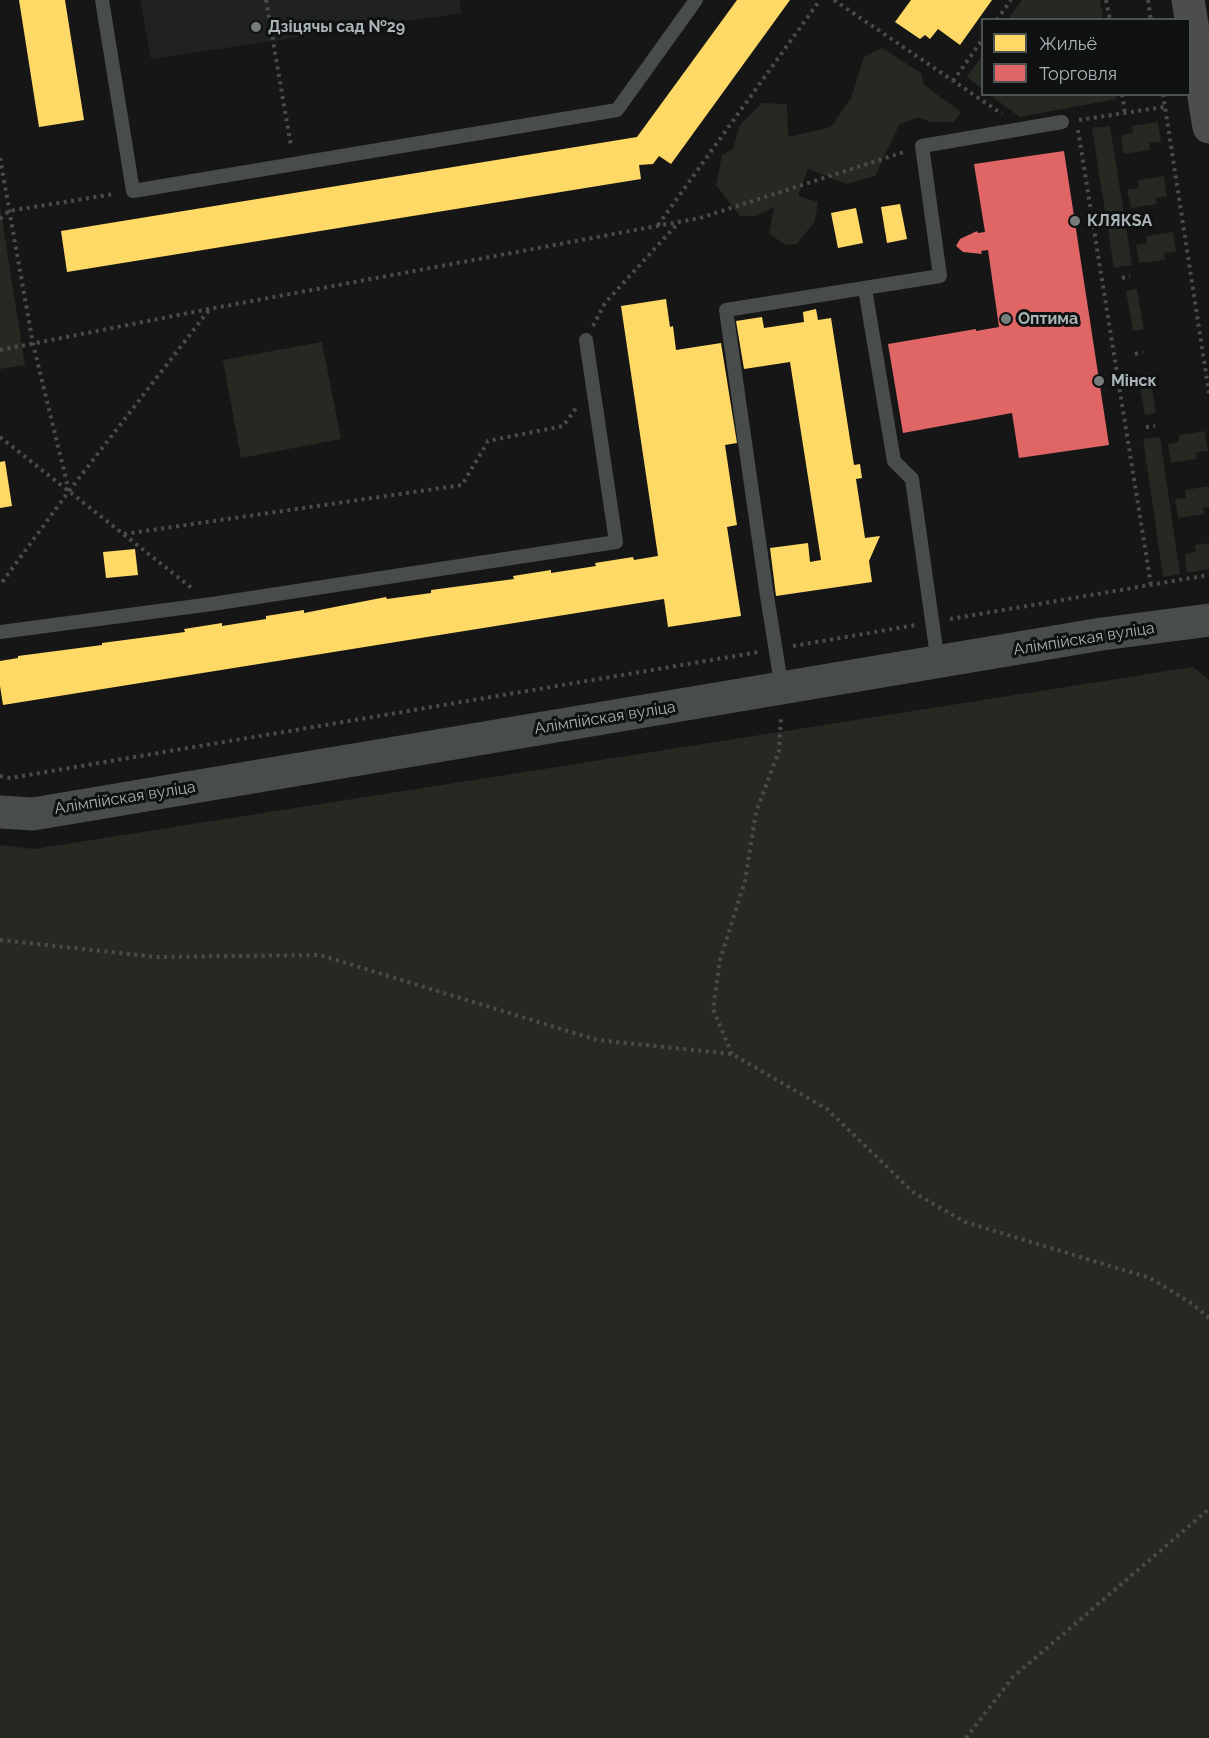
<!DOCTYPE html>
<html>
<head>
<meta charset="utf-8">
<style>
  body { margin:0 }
  #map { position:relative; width:1209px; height:1738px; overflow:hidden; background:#161616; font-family:Raleway,sans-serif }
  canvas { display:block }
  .legend { position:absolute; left:981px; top:18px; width:210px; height:78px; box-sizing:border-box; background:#101112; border:2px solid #4d5353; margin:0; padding:8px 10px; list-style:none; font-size:18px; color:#a9b5b4 }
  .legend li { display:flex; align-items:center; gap:12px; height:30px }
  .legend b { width:30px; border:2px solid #4d5353 }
</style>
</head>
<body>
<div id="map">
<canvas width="1209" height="1738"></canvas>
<ul class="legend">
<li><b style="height:16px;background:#ffd966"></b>Жильё</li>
<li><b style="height:16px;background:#e06666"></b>Торговля</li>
</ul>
</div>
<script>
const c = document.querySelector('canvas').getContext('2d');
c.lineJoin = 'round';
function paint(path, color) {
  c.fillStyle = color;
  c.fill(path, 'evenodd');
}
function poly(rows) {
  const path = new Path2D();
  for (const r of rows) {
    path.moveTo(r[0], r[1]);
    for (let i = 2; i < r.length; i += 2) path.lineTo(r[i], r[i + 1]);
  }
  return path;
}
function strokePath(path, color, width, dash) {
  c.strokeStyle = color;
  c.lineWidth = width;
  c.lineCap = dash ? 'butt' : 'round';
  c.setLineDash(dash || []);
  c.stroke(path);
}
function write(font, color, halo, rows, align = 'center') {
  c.font = font + ' Raleway,sans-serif';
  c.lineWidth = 6;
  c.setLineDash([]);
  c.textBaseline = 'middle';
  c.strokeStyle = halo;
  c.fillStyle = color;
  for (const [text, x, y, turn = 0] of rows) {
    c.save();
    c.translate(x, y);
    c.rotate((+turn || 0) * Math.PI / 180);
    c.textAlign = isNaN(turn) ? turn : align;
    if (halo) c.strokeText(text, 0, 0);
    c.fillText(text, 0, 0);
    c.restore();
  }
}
const built = poly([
  [140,0,459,0,462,13,151,59]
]);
const green = poly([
  [1022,0,1100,0,1103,19,1008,19],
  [882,48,921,73,924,85,961,112,954,122,931,122,918,117,899,125,875,176,847,184,808,169,798,196,818,202,815,221,797,244,786,245,769,234,774,207,756,216,740,216,716,185,722,155,733,149,740,125,762,103,787,104,788,137,831,127,851,98,864,57],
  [982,56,982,89,967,77],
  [1115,95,1116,99,1020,117,990,95],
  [1158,122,1161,142,1149,143,1150,150,1124,154,1121,135,1133,133,1132,126],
  [1110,126,1132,265,1114,268,1092,128],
  [1164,176,1167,196,1156,198,1157,204,1131,208,1127,190,1139,188,1138,180],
  [0,206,25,365,0,369],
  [1173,232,1176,252,1164,253,1165,260,1139,263,1136,245,1147,243,1146,236],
  [1137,289,1144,329,1133,331,1126,291],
  [322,342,341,439,241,458,223,360],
  [1149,373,1156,413,1145,415,1138,375],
  [1205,431,1208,451,1196,452,1197,459,1171,463,1168,444,1179,442,1179,435],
  [1160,437,1180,574,1163,577,1143,439],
  [1209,486,1209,507,1203,508,1204,514,1178,518,1175,499,1186,498,1185,490],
  [1209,543,1209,569,1187,573,1185,554,1196,552,1195,545],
  [1193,667,1209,680,1209,1738,0,1738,0,845,34,849]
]);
const homes = poly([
  [19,0,65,0,84,120,39,127],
  [737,0,790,0,671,164,659,156,653,164,639,165,641,179,67,272,61,231,637,137],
  [911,0,992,0,960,45,938,29,930,39,925,35,920,39,895,22],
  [900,204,907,239,887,243,881,207],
  [856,208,863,243,838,248,831,213],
  [666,299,670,327,673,326,676,350,721,343,737,443,725,445,737,525,727,527,741,616,668,627,664,599,3,705,0,686,0,661,18,658,18,656,102,645,102,643,185,632,184,629,222,623,222,626,266,619,266,616,304,610,304,613,386,597,387,599,431,593,431,590,514,579,513,576,551,570,551,573,596,566,595,563,633,557,634,560,658,556,621,306],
  [816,309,818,320,831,318,854,465,860,464,862,478,856,479,865,538,880,536,869,561,872,582,776,596,770,548,808,543,810,562,821,560,790,362,744,369,736,321,762,317,764,328,804,322,803,312],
  [5,461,12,506,0,508,0,462],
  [135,549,138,575,106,578,103,552]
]);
const shops = poly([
  [1064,151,1109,445,1019,458,1012,413,903,433,888,344,976,329,976,331,999,327,988,250,981,251,982,254,963,252,956,246,960,239,977,231,978,233,985,232,974,164]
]);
const path = poly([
  [266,0,291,146],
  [834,0,1002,114],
  [1106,0,1110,20],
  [1148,0,1151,20],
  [997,20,1011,0],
  [953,81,982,40],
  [1122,94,1125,113],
  [1163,94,1209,393],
  [1079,120,1164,107],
  [1078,130,1151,585],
  [0,158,33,344,69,491,0,585],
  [0,219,9,211,114,194],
  [658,225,820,0],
  [1122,278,1130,276],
  [593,326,605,303,680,221],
  [0,350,209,309,700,218,904,152],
  [1135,354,1143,352],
  [1146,427,1155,426],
  [0,437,193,589],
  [69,491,209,310],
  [124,534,462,485,488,441,563,426,577,407],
  [950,619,1209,575],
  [793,646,916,625],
  [0,776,10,778,759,652],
  [0,940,157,957,320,955,597,1040,732,1054,827,1109,913,1192,965,1222,1150,1278,1191,1303,1209,1318],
  [732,1054,713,1009,720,960,745,881,756,812,779,751,781,717],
  [966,1738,1013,1677,1209,1509]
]);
const service = poly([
  [102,0,133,191,617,110,696,0],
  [865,289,894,461,912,479,938,663],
  [0,632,212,604,616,542,586,340],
  [782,689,767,596,726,310,940,276,922,146,1062,122]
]);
const tertiary = poly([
  [0,812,33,814,1102,634,1209,620]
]);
const secondary = poly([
  [1188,0,1209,127]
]);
const markers = [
  [256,27,6,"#767d7d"],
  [1075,221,6,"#767d7d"],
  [1006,319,6,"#767d7d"],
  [1099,381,6,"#767d7d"]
];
const poiNames = [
  ["Дзіцячы сад №29",268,27],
  ["КЛЯКSА",1087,221],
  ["Оптима",1018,319],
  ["Мінск",1111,381]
];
const streetNames = [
  ["Алімпійская вуліца",1084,639,-9],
  ["Алімпійская вуліца",605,718,-9],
  ["Алімпійская вуліца",125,798,-9]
];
paint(built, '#202122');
paint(green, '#262822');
paint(homes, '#ffd966');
paint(shops, '#e06666');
strokePath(path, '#4a4c4c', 4, [3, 4.5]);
strokePath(service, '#484c4b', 14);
strokePath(tertiary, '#484c4b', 33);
strokePath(secondary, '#4c4e4e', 33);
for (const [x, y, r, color] of markers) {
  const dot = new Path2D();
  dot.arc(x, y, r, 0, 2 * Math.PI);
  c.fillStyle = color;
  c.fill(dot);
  strokePath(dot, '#101112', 2);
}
write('bold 16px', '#a9b5b4', '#101112', poiNames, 'left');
write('16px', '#a9b5b4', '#101112', streetNames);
</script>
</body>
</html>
